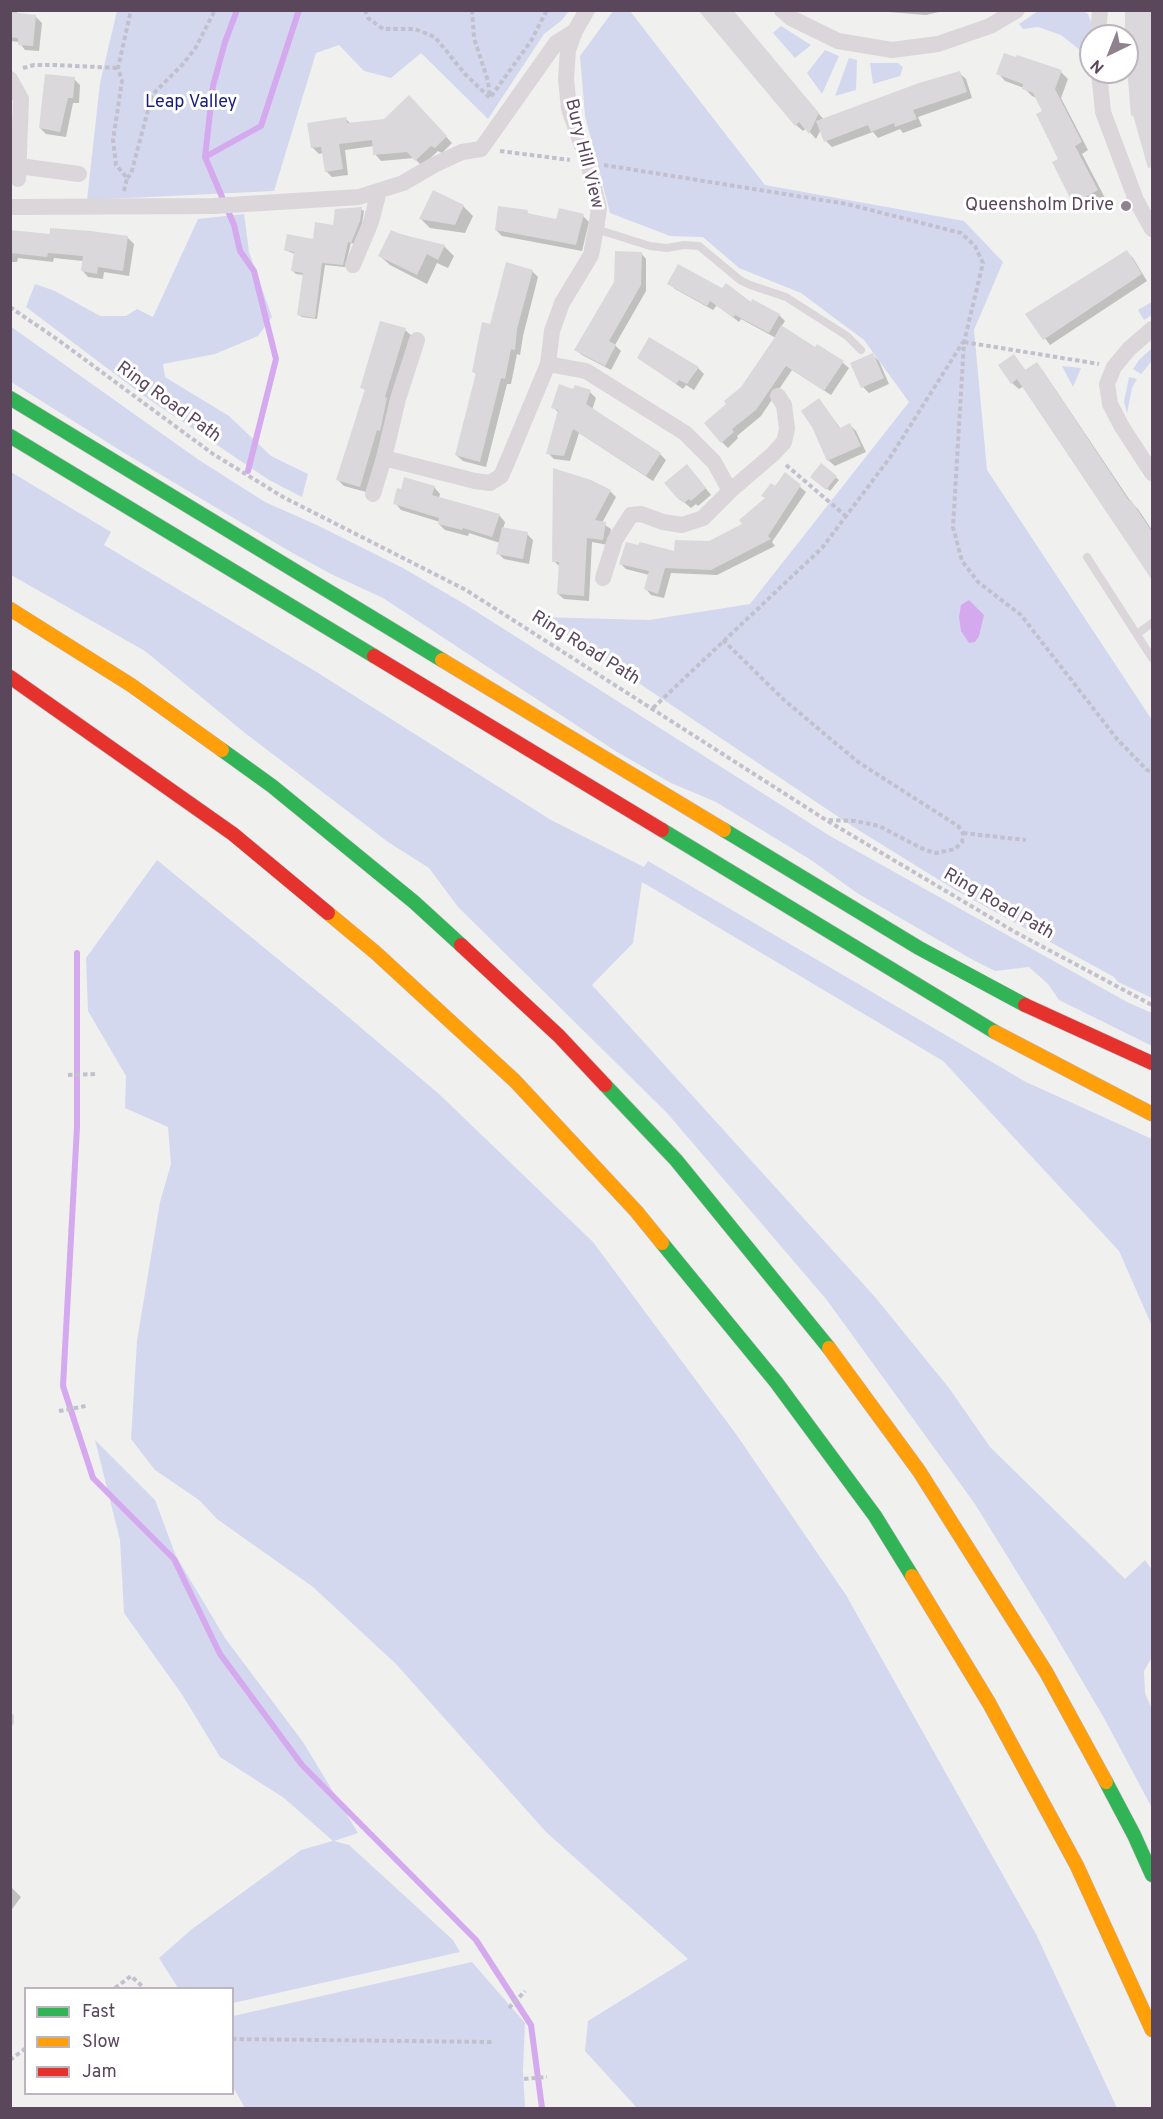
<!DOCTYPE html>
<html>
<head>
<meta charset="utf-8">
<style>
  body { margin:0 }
  #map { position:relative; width:1163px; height:2119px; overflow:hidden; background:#f0f0ef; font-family:Overpass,sans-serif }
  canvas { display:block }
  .frame { position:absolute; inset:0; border:12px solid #5a475c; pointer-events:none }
  .legend { position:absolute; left:24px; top:1987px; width:210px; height:108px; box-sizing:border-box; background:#fff; border:2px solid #bdb5be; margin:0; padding:8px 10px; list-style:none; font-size:18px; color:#5a475c }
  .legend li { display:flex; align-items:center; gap:12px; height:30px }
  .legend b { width:30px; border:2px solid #bdb5be }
  .north { position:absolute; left:1079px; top:24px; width:60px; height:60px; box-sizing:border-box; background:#fff; border:2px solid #bdb5be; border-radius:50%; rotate:223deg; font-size:16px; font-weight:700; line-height:24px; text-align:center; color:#5a475c }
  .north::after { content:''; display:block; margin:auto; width:21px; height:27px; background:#8e828f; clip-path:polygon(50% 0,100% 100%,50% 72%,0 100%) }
</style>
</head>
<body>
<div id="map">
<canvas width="1163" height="2119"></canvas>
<div class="frame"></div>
<ul class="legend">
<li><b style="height:8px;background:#30b455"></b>Fast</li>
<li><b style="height:8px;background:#ff9f0a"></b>Slow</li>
<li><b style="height:8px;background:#e5322d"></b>Jam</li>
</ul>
<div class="north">N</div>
</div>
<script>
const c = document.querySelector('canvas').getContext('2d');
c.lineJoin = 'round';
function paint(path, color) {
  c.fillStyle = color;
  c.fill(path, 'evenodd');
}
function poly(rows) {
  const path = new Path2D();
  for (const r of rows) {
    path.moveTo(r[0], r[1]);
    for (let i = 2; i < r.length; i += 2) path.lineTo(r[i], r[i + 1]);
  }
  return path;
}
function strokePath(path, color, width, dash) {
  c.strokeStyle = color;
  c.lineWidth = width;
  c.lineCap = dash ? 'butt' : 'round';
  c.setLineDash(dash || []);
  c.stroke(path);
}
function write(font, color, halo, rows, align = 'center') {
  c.font = font + ' Overpass,sans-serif';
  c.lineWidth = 6;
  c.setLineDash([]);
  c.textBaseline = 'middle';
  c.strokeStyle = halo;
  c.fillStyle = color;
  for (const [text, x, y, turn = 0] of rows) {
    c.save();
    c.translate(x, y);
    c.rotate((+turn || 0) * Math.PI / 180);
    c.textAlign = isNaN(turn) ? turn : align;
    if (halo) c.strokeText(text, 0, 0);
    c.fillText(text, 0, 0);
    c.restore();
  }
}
const green = poly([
  [117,11,569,11,562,20,544,34,488,119,421,53,391,78,364,71,339,45,316,53,274,191,87,200,100,83],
  [613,11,630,11,765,185,964,221,1003,262,974,330,987,470,1152,720,1152,998,1118,982,1114,977,957,891,855,828,540,617,649,620,750,604,909,402,864,340,801,293,739,268,703,237,670,236,610,213,585,116,580,56],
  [1038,11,1084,11,1088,14,1091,22,1091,48,1080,50,1061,35,1038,27,1023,29,1019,24],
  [781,26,811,45,795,58,773,33],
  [825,50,839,56,822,94,807,73],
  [849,58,857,60,856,90,835,96],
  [870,63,898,63,903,67,900,76,873,84],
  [244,214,249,252,272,317,258,336,215,354,163,364,165,377,229,416,271,456,308,474,302,497,269,480,144,396,26,307,35,284,55,291,100,316,126,316,137,309,153,317,198,219],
  [1152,299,1152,315,1144,320,1138,310,1152,302],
  [10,326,199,460,265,502,319,526,403,568,466,605,830,836,1127,1002,1152,1013,1152,1046,1059,1000,1048,984,1029,967,995,971,973,960,857,893,811,860,716,802,671,783,617,752,383,598,331,574,289,551,126,454,11,382],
  [1152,348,1152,361,1141,374,1133,369,1139,360],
  [1062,366,1081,368,1073,387],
  [1129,377,1137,379,1132,388,1127,413,1124,402],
  [11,472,111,532,104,545,315,671,551,820,644,867,648,861,1026,1082,1152,1139,1152,1326,1119,1251,943,1061,642,882,633,943,592,985,875,1297,949,1388,990,1447,1125,1579,1145,1560,1152,1570,1152,1657,1144,1671,1145,1693,1152,1709,1152,1808,1104,1718,1047,1621,975,1504,826,1299,667,1113,458,907,429,868,388,842,245,733,145,651,11,575],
  [157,860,339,1009,439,1094,593,1242,736,1434,846,1595,1036,1934,1117,2108,637,2108,585,2051,588,2021,688,1959,546,1832,396,1664,313,1587,217,1519,199,1500,155,1470,131,1439,137,1341,160,1202,171,1164,168,1127,125,1108,126,1076,88,1011,86,958],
  [95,1440,155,1500,176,1556,225,1638,303,1742,358,1833,334,1841,349,1845,453,1940,460,1952,233,2003,232,1988,178,1988,159,1958,192,1929,301,1850,333,1841,284,1798,220,1757,183,1696,124,1613,120,1540],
  [472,1962,525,2023,523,2071,525,2108,245,2108,233,2087,233,2016]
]);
const water = poly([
  [969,600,984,615,979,636,975,642,969,643,961,631,959,617,961,605]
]);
const shadow = poly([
  [10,10,18,10,16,15,36,17,42,23,39,51,25,50,19,42,10,41],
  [732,10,824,120,959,73,966,79,972,98,918,117,922,126,903,133,900,129,878,138,873,132,832,147,826,141,821,129,816,139,806,128,803,131,796,125],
  [863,10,948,10,926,15],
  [1126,10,1152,10,1152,171,1135,118,1133,115,1129,75,1126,72],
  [1061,72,1068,79,1061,98,1088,150,1082,154,1105,198,1081,210,1074,203,1044,112,1037,98,1032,96,1024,88,1005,81,998,73],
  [74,79,80,85,79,103,73,103,66,137,46,134,40,128],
  [409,97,452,143,442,153,438,151,422,166,414,158,381,161,375,154,374,146,345,150,348,175,332,177,326,171,323,153,319,154,312,147,346,119,351,124,384,120],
  [434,192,463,206,473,216,465,233,430,228,421,219],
  [361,209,364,211,362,224,354,244,351,243,345,267,325,265,317,319,302,317,299,315,304,275,296,274,293,271,295,254,285,250,314,240],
  [527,212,531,216,557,221,583,216,589,222,582,251,502,236,496,230],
  [10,231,52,235,128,238,134,244,129,276,104,272,103,279,88,277,82,270,83,261,54,258,53,262,18,258,17,262,10,262],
  [392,232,444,246,454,256,448,268,437,263,427,284,390,265,380,256],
  [1127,252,1133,258,1147,281,1050,345,1027,314],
  [641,253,646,259,646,291,615,345,621,351,611,370,582,355,576,350],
  [532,271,538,277,523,336,520,355,517,354,511,384,507,384,486,467,463,461,456,455,477,375,474,372,491,325],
  [669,283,751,304,779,315,785,321,781,327,816,349,843,363,849,368,831,395,792,370,761,416,737,436,738,438,728,448,722,442,742,388,776,338,741,319,739,322,717,305,713,310,675,289],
  [405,330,412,336,366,492,344,486,338,480,366,391,362,387],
  [873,355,879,361,889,384,869,393,863,387],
  [1014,356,1026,371,1036,364,1043,371,1131,502,1138,509,1152,530,1152,578,1024,386,1019,389,1012,383],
  [638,357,698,368,704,374,694,390,686,385,683,389],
  [574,391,590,392,596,398,592,410,660,454,666,460,653,481,579,433,570,461,554,459,548,453,559,413,553,407],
  [819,400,841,429,850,425,856,431,866,452,835,466,828,460],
  [822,466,839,480,830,491,815,480],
  [693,472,711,495,698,506,696,504,691,508,679,498],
  [785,474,806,492,772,542,775,546,717,575,671,573,664,598,651,595,646,589,649,575,626,569,620,563,676,553,709,543,745,525],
  [590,481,610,491,616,497,602,523,611,529,608,545,592,542,589,601,564,599,558,594,560,567,554,561],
  [434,487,440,494,439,498,499,515,505,522,503,529,527,534,533,540,529,564,504,559,498,553,500,543,469,533,468,536,445,530,439,524,440,522,401,510,395,503],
  [10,1885,11,1887,21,1897,10,1912]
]);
const stream = poly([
  [237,10,225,42,213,86,205,157,234,225,240,251,254,271,276,359,248,471],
  [205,157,261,126,299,10],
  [77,953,77,1127,63,1386,93,1478,174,1559,220,1654,302,1765,476,1940,531,2025,542,2108]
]);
const building = poly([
  [698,10,733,10,819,113,809,134,799,122,795,126],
  [1125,10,1152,10,1152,167,1148,168,1133,115,1131,116,1127,68,1127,36,1125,36],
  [10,12,36,15,33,46,18,45,18,38,10,37],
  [1004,53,1016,57,1017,55,1062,70,1055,89,1082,142,1075,146,1098,190,1073,204,1052,162,1058,159,1036,114,1042,111,1033,93,1022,89,1023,84,996,74],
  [960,71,967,92,913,110,917,119,895,127,894,123,871,132,868,125,824,142,816,121,919,83],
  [45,74,75,77,73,98,68,98,60,132,39,128],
  [409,95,447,136,435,148,431,146,415,161,407,152,373,155,372,140,339,144,343,169,325,172,321,147,311,148,307,123,346,117,347,123,384,119],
  [433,190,464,205,455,225,419,219],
  [498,206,528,210,527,213,556,219,559,208,584,214,576,245,495,230],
  [362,207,360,221,351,243,348,242,343,265,322,263,315,318,297,315,303,273,291,271,294,252,284,250,287,234,313,239,315,222,333,225,335,209],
  [50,228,91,231,128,236,123,271,98,267,97,274,81,271,83,256,48,253,47,257,10,253,10,230,50,234],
  [391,230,400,234,445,245,438,260,427,254,417,275,378,256],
  [1127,250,1142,274,1043,340,1025,314],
  [615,251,642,252,641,285,609,341,616,345,605,366,574,350,614,282],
  [506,262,533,270,517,329,515,350,511,349,505,379,501,378,480,462,455,455,476,373,472,372,482,322,490,324],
  [678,264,722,288,726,283,751,302,752,299,780,314,769,333,735,315,733,318,710,301,707,306,667,284],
  [380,321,406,328,385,397,387,398,380,431,377,430,360,487,336,480,365,389,360,388],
  [781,325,815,347,817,344,844,361,824,391,786,366,756,410,732,429,734,432,721,443,704,423,726,404,724,401,741,387,773,340],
  [649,337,699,367,687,384,679,380,676,384,637,358],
  [873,353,884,378,861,388,850,363],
  [1014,354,1025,370,1037,362,1129,501,1131,500,1152,532,1152,580,1017,379,1011,384,998,365],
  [559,384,573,389,575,385,591,390,586,404,661,453,646,476,573,429,564,456,546,454,558,410,551,408],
  [819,398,840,428,850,423,861,446,827,461,812,427,801,411],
  [821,463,837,476,826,490,810,477],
  [687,464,706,488,691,501,689,499,684,503,678,499,664,483],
  [553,468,591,480,611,490,595,520,606,522,603,540,587,538,584,596,557,594,559,562,552,562],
  [785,472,801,485,768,536,771,539,711,570,665,568,658,594,644,589,649,571,619,564,626,542,638,545,640,542,674,551,675,540,709,541,742,524,739,520,765,498,761,496,771,483,775,486],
  [404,477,435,486,432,495,500,514,492,537,463,528,462,530,438,524,439,518,393,504,397,488,401,489],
  [502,527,528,532,523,559,496,554]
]);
const path = poly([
  [365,10,368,18,383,29,415,29,435,37,465,74,490,98,531,41,547,10],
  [472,10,474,38,488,81,490,97],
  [23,68,34,65,56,65,118,68],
  [500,151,570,160],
  [604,165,847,204,961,233,975,246,983,263,964,342,953,527,962,561,978,582,1021,615,1117,739,1147,770,1152,772],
  [127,178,131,174,152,95,184,63,196,47,215,10],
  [124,191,127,178,116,165,113,140,122,81,118,68,131,10],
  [10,307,61,342,213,454,283,497,466,590,826,820,1015,932,1152,1005],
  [964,342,1099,364],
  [786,465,847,517],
  [723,640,783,699,858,762,958,826,963,833,962,842,955,849,936,853,925,850,879,826,855,821,826,820],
  [653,708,822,548,891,456,963,342],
  [963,833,1026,840],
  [68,1075,96,1074],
  [59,1411,86,1406],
  [115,1988,131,1976,144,1988],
  [509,2008,525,1991],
  [232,2039,492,2042],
  [10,2060,26,2048],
  [524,2079,547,2077]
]);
const lane = poly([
  [596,229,650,246,667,248,684,245,699,246,740,280,750,285,786,297,847,336,861,350],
  [1087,557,1152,658],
  [1137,634,1152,623],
  [10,1717,10,1722]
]);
const street = poly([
  [782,10,791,18,838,41,892,50,938,44,990,26,1017,10],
  [1098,36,1100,10],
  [1099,72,1103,112,1136,200,1152,229],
  [10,79,21,99,18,179],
  [19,166,79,174],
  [10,207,214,206,359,197,403,183,434,165,462,152,481,149,556,43,575,31],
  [353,265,371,222,379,191],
  [1152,329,1129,349,1114,367,1107,384,1110,404,1122,427,1152,473],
  [548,364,586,371,685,433,714,462,730,491,703,518,682,525,663,522,641,514,631,515,615,540,603,578],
  [384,458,398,399,417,340],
  [730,491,773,454,784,442,787,429,784,405,778,396],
  [373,494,384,458,475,481,490,483,501,476,508,460,548,364,552,331,562,303,591,255,596,229,599,208,588,163,569,109,566,79,568,50,575,31,587,10]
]);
const fast = poly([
  [10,398,442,660],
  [10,436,374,656],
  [222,750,272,786,414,902,461,945],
  [662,830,995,1032],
  [724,830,919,948,1025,1005],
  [605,1085,676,1160,829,1348],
  [662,1243,776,1382,875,1516,912,1576],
  [1106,1782,1134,1835,1152,1875]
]);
const slow = poly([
  [10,609,131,685,222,750],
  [442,660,724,830],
  [328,913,376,953,515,1081,636,1211,662,1243],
  [995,1032,1152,1114],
  [829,1348,919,1471,1046,1672,1106,1782],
  [912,1576,989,1703,1077,1866,1152,2030]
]);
const jam = poly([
  [374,656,662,830],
  [10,677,233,834,328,913],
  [461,945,559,1036,605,1085],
  [1025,1005,1152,1063]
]);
const markers = [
  [1126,206,6,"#8e828f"]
];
const parkNames = [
  ["Leap Valley",191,103]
];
const streetNames = [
  ["Bury Hill View",583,154,76],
  ["Ring Road Path",168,403,36],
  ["Ring Road Path",585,649,32],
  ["Ring Road Path",998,905,30]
];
const poiNames = [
  ["Queensholm Drive",1114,206]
];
paint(green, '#d4d8ef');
paint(water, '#d5a9ed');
paint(shadow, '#0003');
strokePath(stream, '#d5a9ed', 6);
paint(building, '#dbd8db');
strokePath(fast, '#beb4bf', 15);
strokePath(slow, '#beb4bf', 15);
strokePath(jam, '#beb4bf', 15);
strokePath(path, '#c3c0ce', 4, [4.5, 3]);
strokePath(lane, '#dad6da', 8);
strokePath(street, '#dad6da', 16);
strokePath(fast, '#30b455', 14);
strokePath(slow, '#ff9f0a', 14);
strokePath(jam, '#e5322d', 14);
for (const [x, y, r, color] of markers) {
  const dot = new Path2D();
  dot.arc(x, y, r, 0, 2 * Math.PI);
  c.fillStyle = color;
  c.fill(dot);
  strokePath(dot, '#fff', 2);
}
write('18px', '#171d7d', '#fff', parkNames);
write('18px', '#5a475c', '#fff', streetNames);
write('18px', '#5a475c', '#fff', poiNames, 'right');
</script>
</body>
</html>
